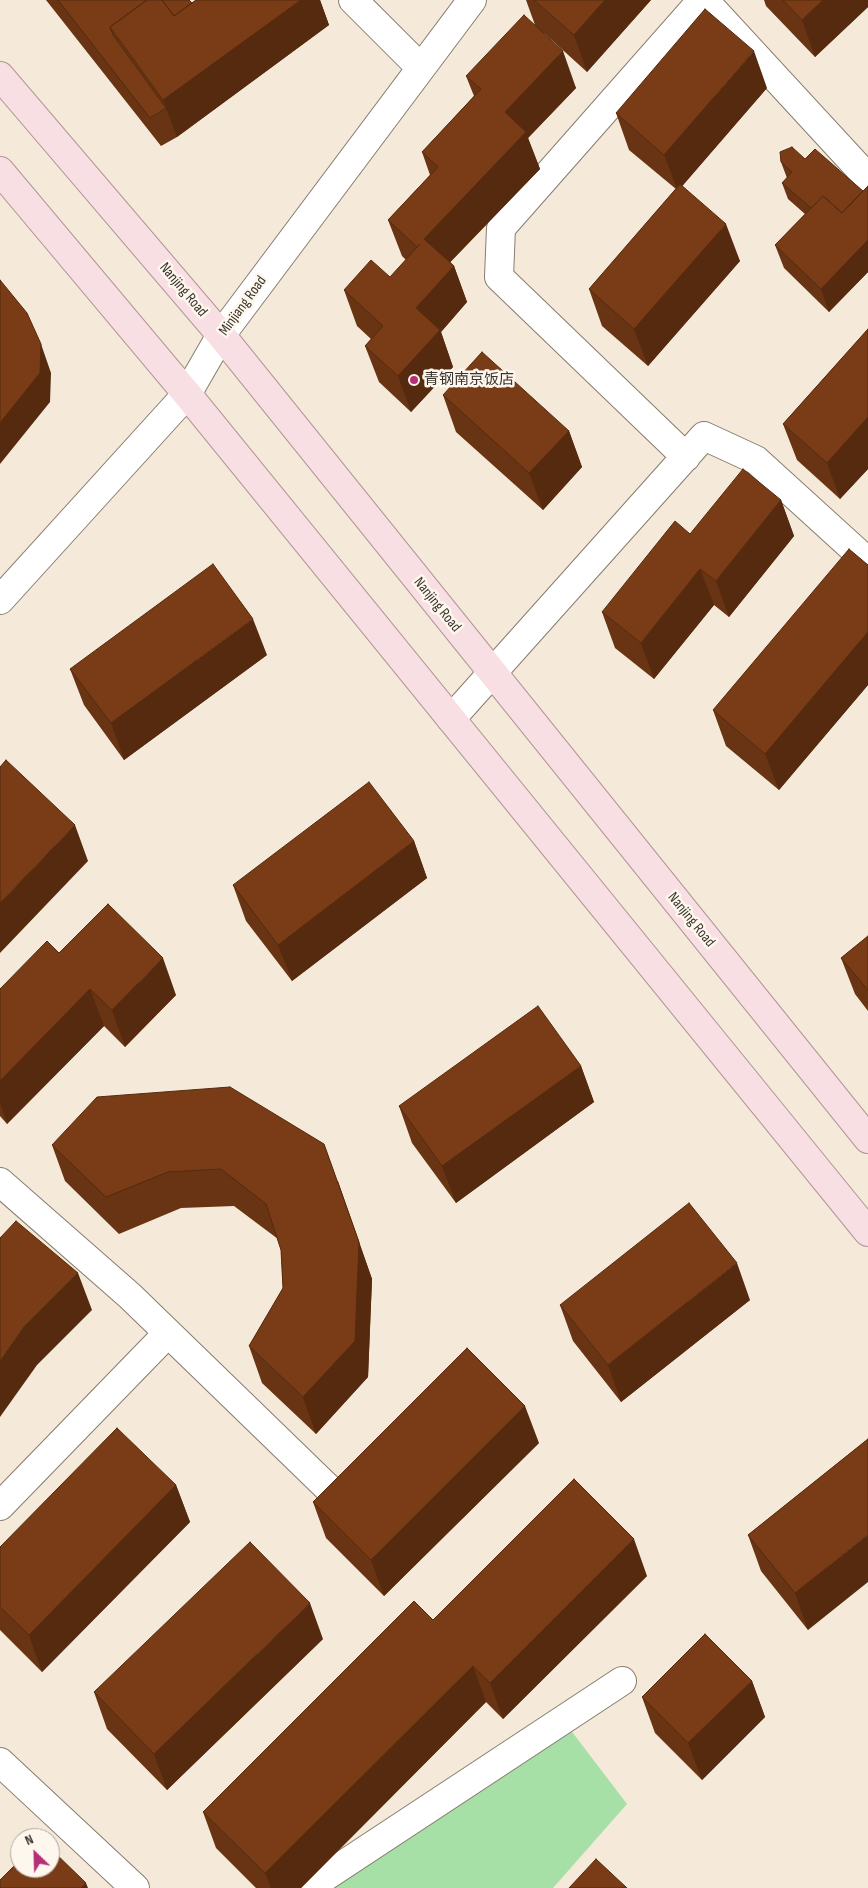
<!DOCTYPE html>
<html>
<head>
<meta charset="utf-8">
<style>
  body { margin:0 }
  #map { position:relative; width:868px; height:1888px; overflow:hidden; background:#f5e9d9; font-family:"Sofia Sans Condensed",sans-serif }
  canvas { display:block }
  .north { position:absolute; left:10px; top:1828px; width:50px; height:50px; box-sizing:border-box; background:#fef7ee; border:1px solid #afa9a1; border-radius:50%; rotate:336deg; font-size:14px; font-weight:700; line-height:20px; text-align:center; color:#39342e }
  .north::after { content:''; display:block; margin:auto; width:18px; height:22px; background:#b53075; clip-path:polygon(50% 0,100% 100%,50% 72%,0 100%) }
</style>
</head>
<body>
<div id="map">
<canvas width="868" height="1888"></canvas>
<div class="north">N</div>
</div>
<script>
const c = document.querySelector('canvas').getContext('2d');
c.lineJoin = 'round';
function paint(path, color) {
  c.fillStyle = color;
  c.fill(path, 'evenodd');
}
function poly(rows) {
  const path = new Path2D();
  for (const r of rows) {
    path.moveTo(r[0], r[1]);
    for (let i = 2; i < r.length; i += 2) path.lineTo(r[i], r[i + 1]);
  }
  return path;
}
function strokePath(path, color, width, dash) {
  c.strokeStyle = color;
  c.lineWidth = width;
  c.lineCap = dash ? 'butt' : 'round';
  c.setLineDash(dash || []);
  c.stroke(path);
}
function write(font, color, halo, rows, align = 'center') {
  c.font = font + ' "Sofia Sans Condensed","Noto Sans SC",sans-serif';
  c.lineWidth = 5;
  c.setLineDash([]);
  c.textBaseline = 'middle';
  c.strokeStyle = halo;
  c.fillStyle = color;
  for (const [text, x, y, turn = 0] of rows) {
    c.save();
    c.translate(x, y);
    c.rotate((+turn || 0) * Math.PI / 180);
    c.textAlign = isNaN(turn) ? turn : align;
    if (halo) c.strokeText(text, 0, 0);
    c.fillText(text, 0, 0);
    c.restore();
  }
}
const green = poly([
  [566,1724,627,1804,553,1888,325,1888]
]);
const minor = poly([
  [353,0,421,68],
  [704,0,868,178],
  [686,457,499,277,501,228,702,0],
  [0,600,187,394,221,335,472,0],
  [451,719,704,436,756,460,868,562],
  [0,1182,130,1296,328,1488],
  [0,1506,168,1333],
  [0,1762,135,1888],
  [308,1888,622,1681]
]);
const major = poly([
  [0,76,221,335,868,1139],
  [0,171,187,394,868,1232]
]);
const wall = poly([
  [46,0,189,0,192,3,196,0,320,0,329,25,177,137,161,146],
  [526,0,651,0,587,72,544,33,576,88,528,138,540,169,450,262,454,266,467,302,441,332,453,367,411,412,379,382,365,346,371,339,357,326,344,290,390,277,406,260,402,256,388,220,430,175,422,152,474,96,466,76,535,25],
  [764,0,868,0,868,7,815,57,766,6],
  [767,88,682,186,740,261,648,366,602,326,589,289,676,189,629,150,616,113],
  [805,159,863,191,868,186,868,272,829,312,784,268,775,245,805,214,788,199,782,183,787,178,781,162],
  [868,329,868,469,840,499,797,460,783,424],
  [443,395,569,431,582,467,543,510,456,432],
  [781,500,794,536,729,617,714,605,654,679,615,648,602,612,690,534],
  [868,565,868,685,779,790,726,746,713,710],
  [267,655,124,760,84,705,70,669],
  [414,841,427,878,292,981,246,921,233,885],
  [868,936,868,1011,855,994,841,958],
  [59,953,176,995,125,1047,104,1026,7,1124,0,1116,0,989],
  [581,1066,594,1102,456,1203,412,1143,399,1106],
  [52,1145,338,1181,372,1279,368,1377,316,1434,262,1383,249,1346,283,1288,281,1250,278,1239,234,1206,181,1208,119,1234,65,1181],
  [750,1300,621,1402,573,1341,560,1305],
  [868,1439,808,1630,761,1571,748,1535],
  [539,1443,384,1596,326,1538,313,1502],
  [176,1485,190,1522,42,1672,0,1630,0,1547],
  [647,1576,503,1719,486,1702,301,1888,256,1888,216,1848,203,1812,433,1620],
  [323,1639,167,1790,107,1729,94,1692],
  [752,1681,765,1717,702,1780,655,1733,642,1697]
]);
const shadedWall = poly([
  [301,0,320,0,329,25,177,137,163,100],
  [605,0,651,0,587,72,574,35],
  [823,0,868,0,868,7,815,57,802,20],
  [563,51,576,88,528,138,540,169,438,275,424,239,505,112],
  [754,51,767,88,678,191,664,155],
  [726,224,740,261,648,366,634,329],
  [868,240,868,272,829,312,821,289],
  [454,266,467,302,441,332,453,367,411,412,398,376,416,308],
  [41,344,51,373,50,402,0,464,0,423],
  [868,417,868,469,840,499,827,463],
  [569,431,582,467,543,510,529,473],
  [781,500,794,536,729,617,716,581],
  [700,569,714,605,654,679,641,643],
  [253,619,267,655,124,760,111,723],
  [868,632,868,685,779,790,765,754],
  [75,825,88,861,0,953,0,903],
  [414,841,427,878,292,981,278,945],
  [163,958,176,995,125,1047,112,1010],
  [90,989,104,1026,7,1124,0,1103,0,1081],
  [581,1066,594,1102,456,1203,442,1166],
  [324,1144,372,1279,368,1377,316,1434,303,1397],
  [737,1263,750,1300,621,1402,608,1365],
  [78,1273,92,1310,37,1365,0,1417,0,1361,23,1328],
  [525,1406,539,1443,384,1596,371,1560],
  [176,1485,190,1522,42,1672,29,1635],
  [868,1535,868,1582,808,1630,795,1593],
  [634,1539,647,1576,503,1719,490,1683],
  [310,1603,323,1639,167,1790,154,1754],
  [473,1666,486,1702,301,1888,271,1888,265,1873],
  [752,1681,765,1717,702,1780,688,1743],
  [86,1883,88,1888,81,1888]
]);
const building = poly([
  [58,0,147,0,110,27,113,35,166,108,150,118,58,0],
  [147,0,162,0,174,16,196,0,301,0,163,100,110,27,147,0],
  [162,0,189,0,192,3,174,16,162,0],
  [534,0,605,0,574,35,534,0],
  [783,0,823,0,802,20,783,0],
  [705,9,754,51,664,155,616,113,705,9],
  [524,15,563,51,505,112,526,132,424,239,454,266,416,308,440,330,398,376,365,346,383,326,344,290,371,260,390,277,420,244,417,247,388,220,438,167,422,152,481,89,466,76,524,15],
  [792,147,805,159,815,149,863,191,842,213,823,196,811,208,782,183,792,172,781,162,780,152,792,147],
  [680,184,726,224,634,329,589,289,680,184],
  [868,186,868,240,821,289,775,245,823,196,842,213,868,186],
  [0,280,27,313,41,344,40,373,0,423,0,280],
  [868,329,868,417,827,463,783,424,868,329],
  [482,352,569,431,529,473,443,395,482,352],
  [743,469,781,500,716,581,700,569,641,643,602,612,675,521,690,534,743,469],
  [849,549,868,565,868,632,765,754,713,710,849,549],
  [213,564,253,619,111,723,70,669,213,564],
  [6,760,75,825,0,903,0,767,6,760],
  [369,782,414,841,278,945,233,885,369,782],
  [108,904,163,958,112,1010,90,989,0,1081,0,989,47,941,59,953,108,904],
  [868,936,868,990,841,958,868,936],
  [538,1006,581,1066,442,1166,399,1106,538,1006],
  [230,1087,324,1144,359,1242,355,1341,303,1397,249,1346,283,1288,281,1250,266,1204,221,1169,168,1172,106,1197,52,1145,97,1097,230,1087],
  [689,1203,737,1263,608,1365,560,1305,689,1203],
  [16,1221,78,1273,23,1328,0,1361,0,1238,16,1221],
  [467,1348,525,1406,371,1560,313,1502,467,1348],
  [117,1428,176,1485,29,1635,0,1607,0,1547,117,1428],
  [868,1439,868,1535,795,1593,748,1535,868,1439],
  [574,1479,634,1539,490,1683,473,1666,265,1873,203,1812,414,1601,433,1620,574,1479],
  [250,1542,310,1603,154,1754,94,1692,250,1542],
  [705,1634,752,1681,688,1743,642,1697,705,1634],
  [50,1848,86,1883,81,1888,0,1888,0,1880,20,1860,20,1868,50,1868,50,1848],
  [596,1859,627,1888,569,1888,596,1859]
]);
const markers = [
  [414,380,5,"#b53075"]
];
const streetNames = [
  ["Nanjing Road",183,290,50],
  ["Minjiang Road",243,306,-54],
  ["Nanjing Road",437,605,51],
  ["Nanjing Road",691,920,51]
];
const poiNames = [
  ["青钢南京饭店",424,380]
];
paint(green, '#a7e0a7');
strokePath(minor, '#877d6e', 30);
strokePath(major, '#b29697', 30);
strokePath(minor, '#fff', 28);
strokePath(major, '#f8dfe3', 28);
paint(wall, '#683413');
paint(shadedWall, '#552a0f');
paint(building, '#793c16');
strokePath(building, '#552a0f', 1);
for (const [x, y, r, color] of markers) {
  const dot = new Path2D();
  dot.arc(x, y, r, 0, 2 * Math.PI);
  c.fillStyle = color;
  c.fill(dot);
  strokePath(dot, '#fef7ee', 2);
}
write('15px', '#39342e', '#fef7ee', streetNames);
write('15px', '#39342e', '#fef7ee', poiNames, 'left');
</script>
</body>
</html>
